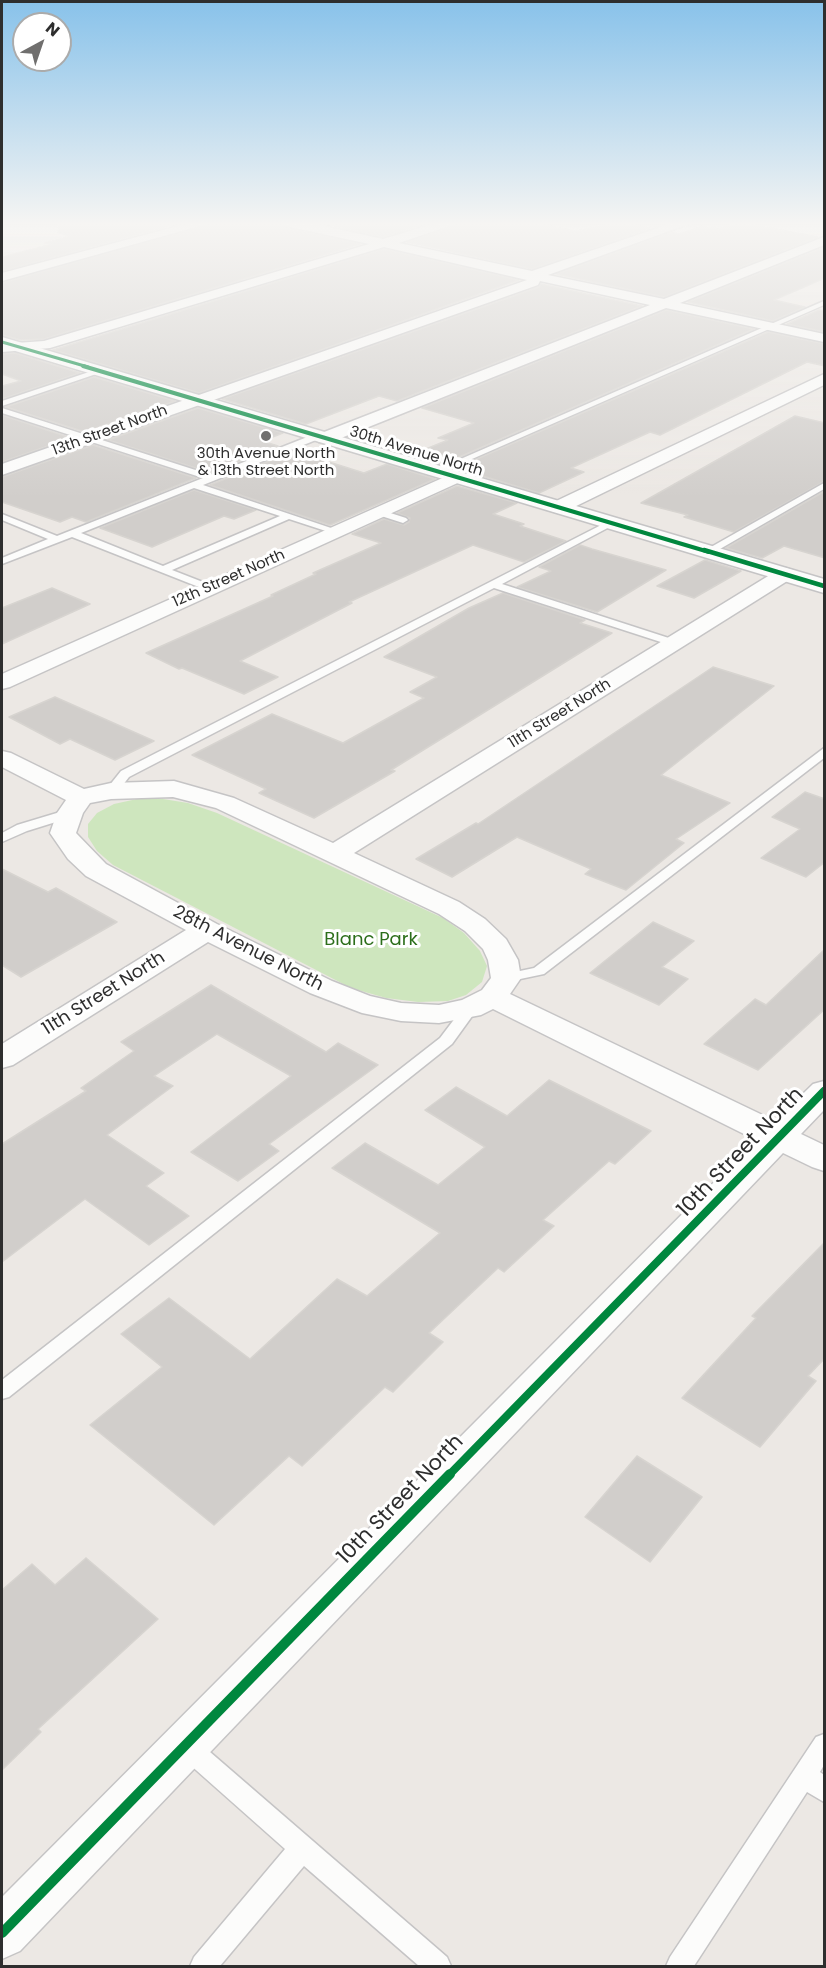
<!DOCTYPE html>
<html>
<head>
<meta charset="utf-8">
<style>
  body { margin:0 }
  #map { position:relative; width:826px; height:1968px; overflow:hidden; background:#ece8e4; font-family:Poppins,sans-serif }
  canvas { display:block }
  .frame { position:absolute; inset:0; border:3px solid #2e2e2e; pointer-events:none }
  .north { position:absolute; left:12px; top:12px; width:60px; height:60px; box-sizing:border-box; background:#fff; border:2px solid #ababab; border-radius:50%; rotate:40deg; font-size:16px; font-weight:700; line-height:24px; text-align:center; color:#2e2e2e }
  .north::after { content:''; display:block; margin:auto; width:21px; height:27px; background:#706f6e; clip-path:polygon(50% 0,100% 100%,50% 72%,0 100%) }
</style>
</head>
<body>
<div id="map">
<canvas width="826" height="1968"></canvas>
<div class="frame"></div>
<div class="north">N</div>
</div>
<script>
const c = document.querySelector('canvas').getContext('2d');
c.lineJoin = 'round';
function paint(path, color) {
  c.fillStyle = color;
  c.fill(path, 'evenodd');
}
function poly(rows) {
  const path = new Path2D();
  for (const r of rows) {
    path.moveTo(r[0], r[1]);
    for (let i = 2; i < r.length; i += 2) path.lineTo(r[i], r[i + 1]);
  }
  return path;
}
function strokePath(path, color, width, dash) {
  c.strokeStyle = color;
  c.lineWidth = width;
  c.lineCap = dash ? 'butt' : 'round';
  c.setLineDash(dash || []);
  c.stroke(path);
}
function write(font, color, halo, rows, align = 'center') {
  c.font = font + ' Poppins,sans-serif';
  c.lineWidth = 6;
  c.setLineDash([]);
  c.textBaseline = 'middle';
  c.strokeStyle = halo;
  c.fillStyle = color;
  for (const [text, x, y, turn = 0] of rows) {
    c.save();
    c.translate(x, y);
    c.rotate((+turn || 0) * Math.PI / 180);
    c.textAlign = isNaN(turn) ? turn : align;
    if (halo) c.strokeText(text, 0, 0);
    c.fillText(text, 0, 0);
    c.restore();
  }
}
const green = poly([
  [137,799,163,799,188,803,217,813,443,918,464,933,480,951,487,966,482,982,466,995,448,1001,418,1002,386,998,351,988,113,865,97,851,88,837,88,824,97,813,114,804]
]);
const building = poly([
  [59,222,183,222,2,271,2,257,53,244,45,243,70,236,58,233,59,222],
  [216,222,278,222,286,228,360,244,44,339,21,340,2,335,2,283,216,222],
  [317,222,431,222,383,237,317,222],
  [462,222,531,222,576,231,619,222,650,228,532,269,407,242,462,222],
  [739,222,818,237,664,297,556,274,672,232,680,234,702,226,718,229,739,222],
  [825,247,825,278,774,300,805,307,773,321,688,302,825,247],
  [384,249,519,280,199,393,53,350,384,249],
  [541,284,642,306,397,401,379,396,306,424,222,399,539,287,541,284],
  [666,310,754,329,443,464,411,455,448,440,438,438,474,423,422,408,666,310],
  [819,310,825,311,825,332,787,324,819,310],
  [768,332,825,344,825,366,807,362,660,435,650,432,571,468,584,472,539,493,456,468,768,332],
  [15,353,80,373,2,399,2,386,21,381,2,374,2,354,15,353],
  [94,377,175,401,85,432,6,407,94,377],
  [198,408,283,433,262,441,278,446,211,473,108,440,198,408],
  [2,415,71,438,2,462,2,415],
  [795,416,825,423,825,481,734,532,684,517,688,515,641,503,795,416],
  [93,445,196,478,86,522,72,517,60,522,2,502,2,477,93,445],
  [294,451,364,473,387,464,435,479,330,525,210,485,294,451],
  [457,486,517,503,493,514,524,524,520,526,566,541,524,562,473,545,349,602,352,603,240,661,278,677,244,694,182,668,179,669,146,653,273,596,271,595,316,574,313,573,381,543,352,534,384,519,404,525,409,522,410,518,397,513,457,486],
  [194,490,256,510,234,519,224,516,152,547,100,528,194,490],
  [825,491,825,558,784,546,762,558,726,548,825,491],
  [580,545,592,549,666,570,597,612,517,587,551,571,539,567,580,545],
  [705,560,741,571,694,598,657,586,705,560],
  [52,588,90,604,2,644,2,608,52,588],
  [503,593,585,620,580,623,612,633,391,770,395,771,314,818,259,793,266,789,192,755,272,714,343,743,424,698,410,692,437,677,384,657,469,608,503,593],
  [713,667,774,686,661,775,730,803,676,839,684,843,626,890,585,874,591,869,517,837,452,877,416,859,476,823,478,824,713,667],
  [55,697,154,741,115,760,70,739,60,744,9,717,55,697],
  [805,792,825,799,825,862,806,877,761,858,800,829,772,817,805,792],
  [2,869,48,892,56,888,117,922,21,977,2,965,2,869],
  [653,922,694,941,662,967,688,979,659,1005,590,973,653,922],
  [825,949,825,1009,758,1070,704,1044,755,999,766,1005,825,949],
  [211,985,326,1052,338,1043,378,1065,269,1144,279,1151,238,1181,191,1152,291,1076,217,1034,154,1076,173,1086,107,1135,164,1173,146,1186,189,1216,149,1245,85,1199,2,1262,2,1144,86,1091,81,1088,134,1051,121,1042,211,985],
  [549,1080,651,1131,615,1164,609,1161,543,1220,554,1226,504,1272,498,1268,429,1333,443,1342,393,1392,385,1387,302,1466,289,1456,214,1525,90,1425,162,1367,121,1334,169,1298,250,1359,337,1279,367,1296,440,1233,332,1168,365,1143,438,1185,485,1147,425,1110,456,1087,507,1116,549,1080],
  [825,1242,825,1358,808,1376,816,1381,760,1447,682,1398,756,1318,752,1316,825,1242],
  [637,1456,702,1497,650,1562,585,1517,637,1456],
  [86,1558,158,1619,38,1729,41,1732,2,1770,2,1590,32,1564,55,1585,86,1558]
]);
const service = poly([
  [824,301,824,305,440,473,433,471,824,301],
  [98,369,105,371,2,406,2,401,98,369],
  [2,408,211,475,315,434,321,434,321,438,203,485,340,531,335,534,289,519,172,570,213,586,213,590,209,591,72,537,2,564,2,558,48,539,2,520,2,514,57,536,203,478,2,413,2,408],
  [194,488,280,516,163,566,81,533,194,488],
  [824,483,824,489,713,553,704,551,824,483],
  [378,509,406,518,408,520,403,523,375,514,375,510,378,509],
  [609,521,617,523,502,584,678,641,678,645,670,645,494,588,129,777,116,794,106,794,105,791,121,771,609,521],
  [824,748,824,758,544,974,506,982,501,981,499,978,501,975,534,968,824,748],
  [70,809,75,810,76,813,75,816,27,831,2,842,2,833,17,825,70,809],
  [470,1003,478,1008,452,1044,9,1397,2,1399,2,1380,440,1038,465,1005,470,1003],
  [824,1734,824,1765,820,1772,824,1775,824,1802,807,1792,694,1966,666,1966,670,1957,816,1737,824,1734],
  [187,1735,195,1739,447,1957,451,1966,419,1966,304,1866,220,1966,190,1966,194,1957,285,1849,179,1755,175,1747,179,1739,187,1735]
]);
const minor = poly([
  [193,222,214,222,2,281,2,273,193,222],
  [280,222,305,222,383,239,440,222,460,222,399,243,532,271,675,222,694,222,548,275,664,299,824,237,824,245,680,303,824,334,824,342,666,308,331,442,319,442,316,438,319,434,650,305,540,281,538,285,2,475,2,464,527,280,384,247,50,348,2,352,2,344,44,341,369,244,286,226,280,222],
  [824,374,824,385,566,511,559,513,552,511,550,507,552,503,824,374],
  [456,472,462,473,465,477,462,481,10,687,2,689,2,674,456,472],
  [785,568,792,570,795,574,792,578,354,853,459,902,485,919,506,939,518,960,521,978,510,994,775,1121,813,1084,824,1081,824,1110,801,1134,824,1145,824,1171,812,1167,783,1153,20,1951,2,1959,2,1897,756,1140,493,1009,481,1015,439,1023,401,1021,362,1013,310,993,208,942,13,1065,2,1068,2,1044,186,930,86,876,68,859,50,833,57,813,66,800,2,767,2,751,11,753,84,789,111,783,174,781,234,798,333,843,778,570,785,568],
  [173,797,216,808,439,914,465,931,483,949,488,960,491,978,482,990,462,1000,439,1005,401,1003,370,996,332,981,217,924,106,864,76,833,83,813,90,803,111,799,173,797]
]);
const tertiary = poly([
  [2,337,824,579,824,593,2,347,2,337]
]);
const cyclewayFar4 = poly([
  [2,342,88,367]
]);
const cyclewayFar3 = poly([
  [83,366,709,552]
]);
const cyclewayFar2 = poly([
  [704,550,824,586]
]);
const cyclewayFar1 = poly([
  [449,1475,824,1091]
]);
const cycleway = poly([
  [2,1933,450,1474]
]);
const markers = [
  [266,436,6,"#706f6e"]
];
const farStreetnames = [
  ["13th Street North",110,431,-20],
  ["30th Avenue North",416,452,17],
  ["12th Street North",229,579,-24],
  ["11th Street North",560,714,-32]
];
const farPoinames = [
  ["30th Avenue North",266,454],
  ["& 13th Street North",266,471]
];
const parkNames = [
  ["Blanc Park",371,940]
];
const streetNames = [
  ["28th Avenue North",248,949,27],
  ["11th Street North",104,994,-32]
];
const nearStreetnames = [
  ["10th Street North",741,1153,-46],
  ["10th Street North",401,1500,-46]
];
paint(green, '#cee6be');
paint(building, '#d1cecb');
strokePath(building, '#d7d4d0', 1.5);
strokePath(service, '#c5c4c5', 3);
strokePath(minor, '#c5c4c5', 3);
strokePath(tertiary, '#c5c4c5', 3);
paint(service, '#fcfcfb');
paint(minor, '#fcfcfb');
paint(tertiary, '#fcfcfb');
strokePath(cyclewayFar4, '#00873e', 3);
strokePath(cyclewayFar3, '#00873e', 4);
strokePath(cyclewayFar2, '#00873e', 4.5);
strokePath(cyclewayFar1, '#00873e', 8);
strokePath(cycleway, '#00873e', 10);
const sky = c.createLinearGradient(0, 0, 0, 498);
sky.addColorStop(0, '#88c2ea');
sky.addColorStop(0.45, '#f6f5f3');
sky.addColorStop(1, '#f6f5f300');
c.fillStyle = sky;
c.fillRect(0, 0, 826, 498);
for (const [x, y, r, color] of markers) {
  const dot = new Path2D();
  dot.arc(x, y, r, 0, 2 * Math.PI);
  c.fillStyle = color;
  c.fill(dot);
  strokePath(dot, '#fff', 2);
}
write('15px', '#2e2e2e', '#fff', farStreetnames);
write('15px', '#2e2e2e', '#fff', farPoinames);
write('18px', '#2c6e1b', '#fff', parkNames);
write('18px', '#2e2e2e', '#fff', streetNames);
write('21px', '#2e2e2e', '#fff', nearStreetnames);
</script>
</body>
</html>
